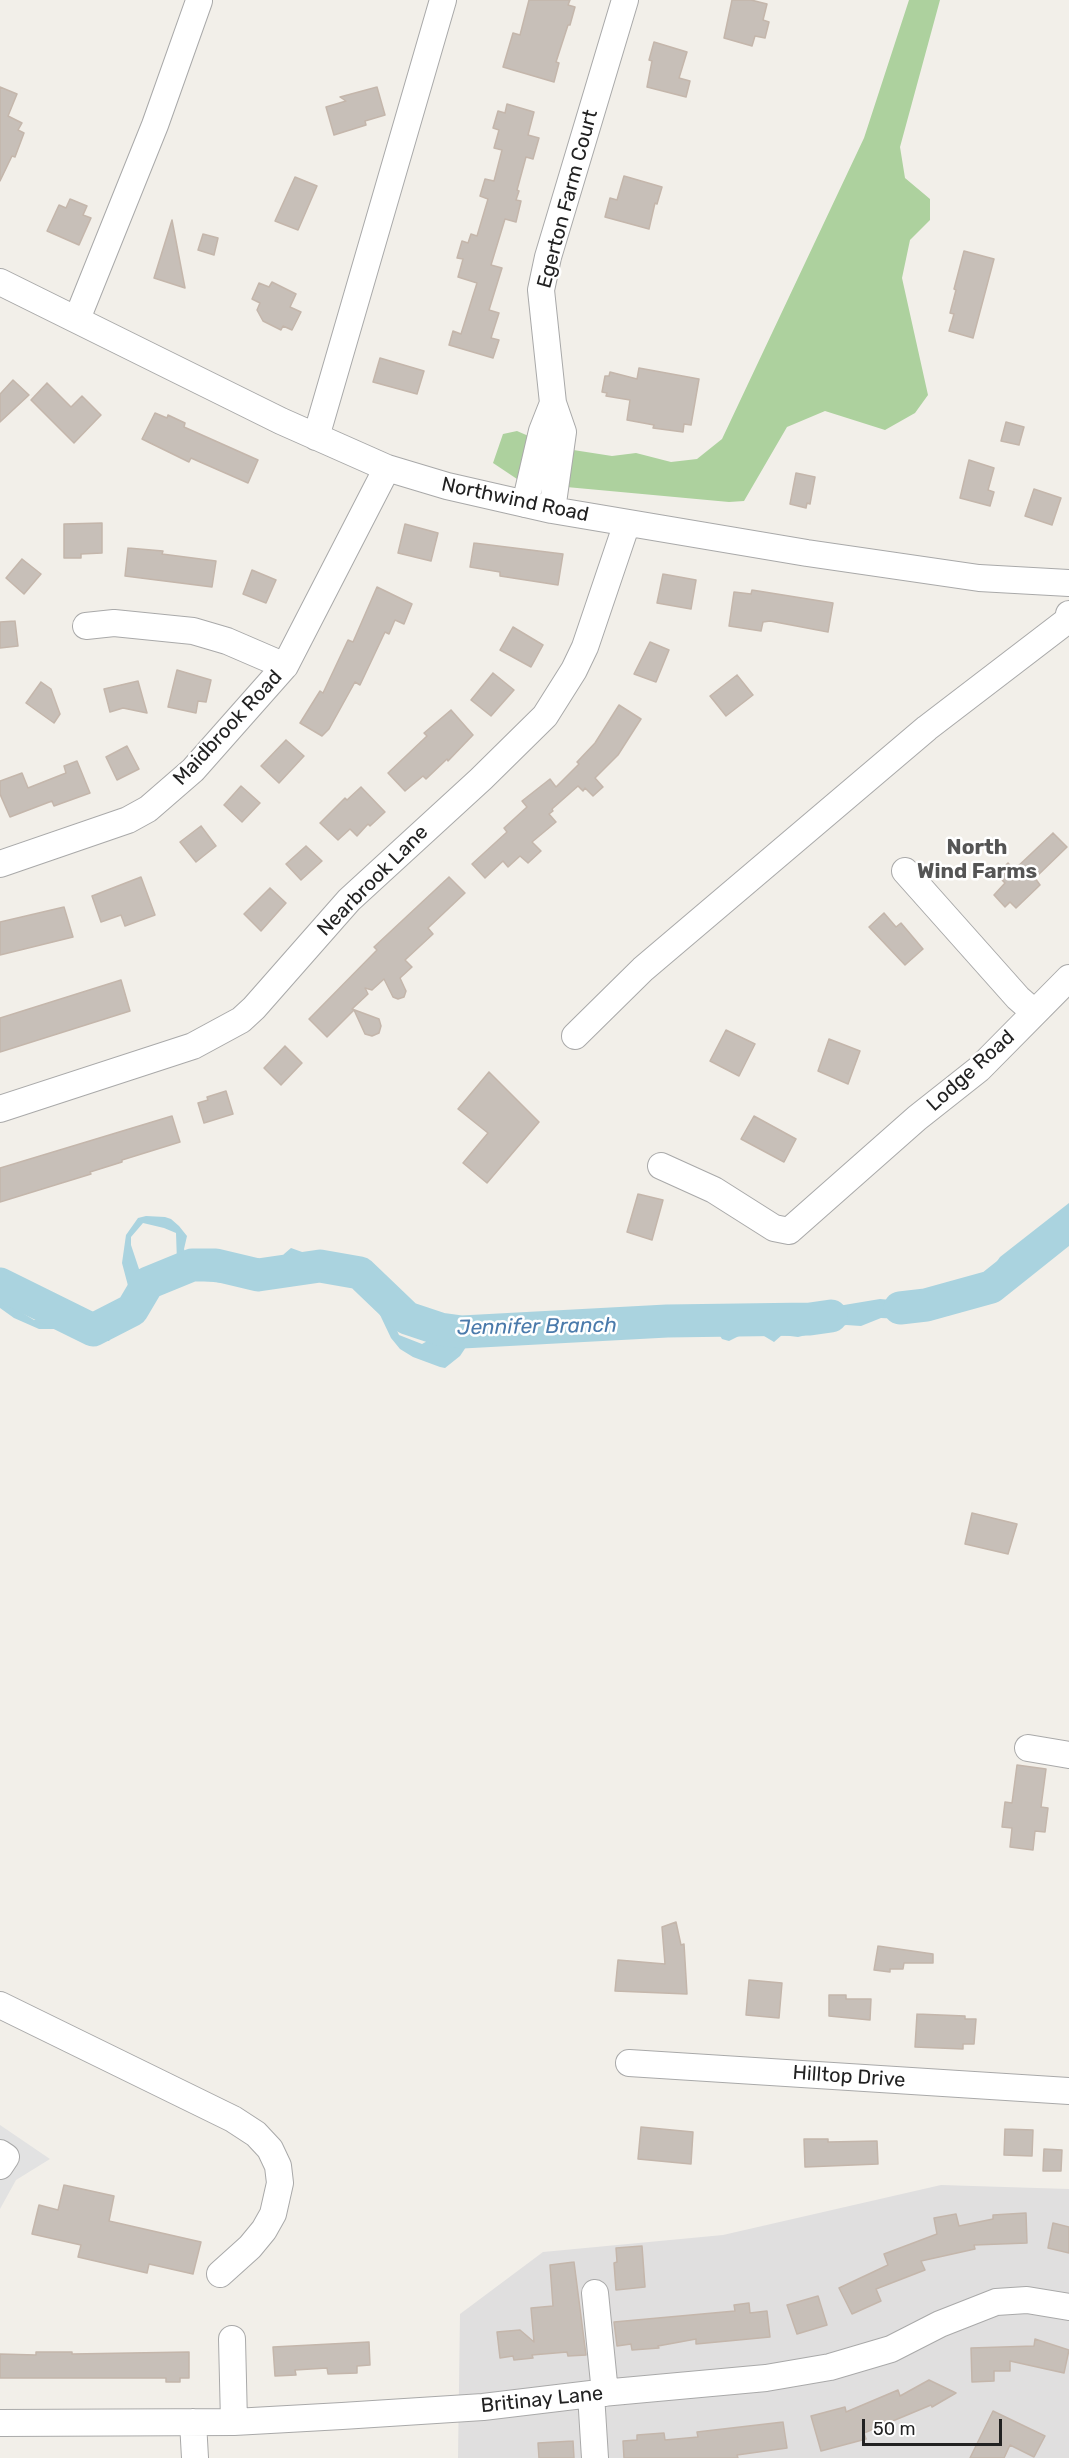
<!DOCTYPE html>
<html>
<head>
<meta charset="utf-8">
<style>
  body { margin:0 }
  #map { position:relative; width:1069px; height:2458px; overflow:hidden; background:#f2efe9; font-family:Rubik,sans-serif }
  canvas { display:block }
  .scale { position:absolute; left:862px; top:2419px; width:140px; height:27px; box-sizing:border-box; border:3px solid #222; border-top:0; padding-left:8px; font-size:18px; line-height:21px; white-space:nowrap; color:#222; -webkit-text-stroke:4px #fff; paint-order:stroke }
</style>
</head>
<body>
<div id="map">
<canvas width="1069" height="2458"></canvas>
<div class="scale">50 m</div>
</div>
<script>
const c = document.querySelector('canvas').getContext('2d');
c.lineJoin = 'round';
function paint(path, color) {
  c.fillStyle = color;
  c.fill(path, 'evenodd');
}
function poly(rows) {
  const path = new Path2D();
  for (const r of rows) {
    path.moveTo(r[0], r[1]);
    for (let i = 2; i < r.length; i += 2) path.lineTo(r[i], r[i + 1]);
  }
  return path;
}
function strokePath(path, color, width, dash) {
  c.strokeStyle = color;
  c.lineWidth = width;
  c.lineCap = dash ? 'butt' : 'round';
  c.setLineDash(dash || []);
  c.stroke(path);
}
function write(font, color, halo, rows, align = 'center') {
  c.font = font + ' Rubik,sans-serif';
  c.lineWidth = 5;
  c.setLineDash([]);
  c.textBaseline = 'middle';
  c.strokeStyle = halo;
  c.fillStyle = color;
  for (const [text, x, y, turn = 0] of rows) {
    c.save();
    c.translate(x, y);
    c.rotate((+turn || 0) * Math.PI / 180);
    c.textAlign = isNaN(turn) ? turn : align;
    if (halo) c.strokeText(text, 0, 0);
    c.fillText(text, 0, 0);
    c.restore();
  }
}
const residential = poly([
  [941,2185,1069,2189,1069,2458,458,2458,460,2314,543,2252,723,2235]
]);
const forest = poly([
  [909,0,940,0,900,147,905,178,930,199,930,220,910,240,902,278,928,395,915,413,885,430,825,411,787,427,744,501,729,502,523,483,493,463,503,434,517,431,554,447,612,456,636,453,671,462,697,459,722,439,864,138]
]);
const parking = poly([
  [0,2125,50,2159,16,2180,0,2209]
]);
const water = poly([
  [1069,1203,1069,1211,1051,1228,1021,1248,1000,1282,948,1316,923,1314,902,1319,881,1318,861,1326,846,1325,798,1337,782,1335,774,1342,764,1336,749,1333,743,1334,729,1341,722,1339,717,1331,711,1330,689,1336,659,1333,648,1336,633,1335,627,1339,582,1332,542,1332,530,1324,521,1323,495,1324,468,1336,468,1344,460,1356,445,1368,440,1367,413,1357,400,1349,391,1338,362,1277,343,1262,328,1264,308,1269,295,1276,282,1277,259,1284,232,1284,204,1281,190,1276,181,1269,177,1262,176,1233,164,1228,143,1223,131,1237,131,1245,141,1275,141,1292,138,1299,109,1341,98,1341,87,1332,75,1329,39,1329,14,1318,0,1308,0,1293,8,1304,34,1320,46,1320,59,1314,82,1322,120,1316,131,1297,122,1263,126,1235,138,1218,146,1216,165,1217,171,1219,179,1226,187,1236,184,1249,191,1267,196,1274,207,1278,265,1277,274,1271,284,1254,291,1248,316,1257,345,1256,367,1271,375,1282,399,1335,422,1344,431,1339,441,1339,465,1332,487,1319,504,1315,544,1315,634,1324,662,1319,695,1323,711,1320,735,1322,795,1319,838,1306,880,1299,891,1300,897,1304,922,1298,958,1298,974,1287,989,1273,1000,1257]
]);
const river = poly([
  [0,1284,93,1330,132,1310,148,1283,192,1265,216,1265,258,1275,320,1266,360,1273,407,1318,440,1329,462,1332,667,1321,810,1319,831,1316],
  [900,1308,926,1305,991,1287,1069,1225]
]);
const building = poly([
  [529,0,570,0,568,5,575,7,570,25,568,25,556,62,559,63,554,82,503,67,513,33,520,35,529,0],
  [732,0,751,0,767,4,763,20,769,22,765,38,755,36,752,46,724,38,732,0],
  [654,42,687,52,679,78,690,81,686,97,647,87,652,61,649,60,654,42],
  [0,87,17,94,8,116,22,123,18,130,24,133,15,157,12,156,0,181,0,87],
  [377,87,385,115,365,121,366,125,334,135,326,107,346,101,340,97,377,87],
  [507,104,534,112,528,135,539,138,533,159,526,157,517,190,519,191,516,200,521,201,516,222,505,219,491,265,502,268,489,310,499,313,491,338,499,340,493,358,449,345,453,331,461,334,477,283,458,277,463,259,457,258,462,241,468,243,471,234,477,236,488,199,480,196,485,179,494,181,502,150,494,148,499,130,493,128,498,111,505,113,507,104],
  [624,176,662,187,657,204,655,203,649,229,605,217,610,198,617,200,624,176],
  [295,177,317,186,298,230,275,221,295,177],
  [70,199,87,206,83,215,91,218,79,245,47,231,59,205,66,208,70,199],
  [172,220,185,288,154,278,172,220],
  [203,234,218,238,214,255,198,250,203,234],
  [964,251,994,259,973,338,949,331,954,314,950,313,956,290,954,289,964,251],
  [272,282,296,294,290,307,301,312,292,330,283,326,281,330,263,321,257,310,260,303,252,299,259,283,269,287,272,282],
  [380,358,424,371,417,394,373,382,380,358],
  [639,368,699,379,691,425,684,424,683,432,653,428,654,425,627,420,630,400,606,396,607,393,602,392,605,376,609,376,610,372,637,379,639,368],
  [13,380,29,395,0,422,0,394,13,380],
  [47,383,71,407,82,396,101,415,74,443,31,400,47,383],
  [155,413,167,418,168,415,185,423,184,427,258,460,248,483,191,458,189,462,142,439,155,413],
  [1006,422,1024,427,1019,445,1001,441,1006,422],
  [969,460,994,468,988,490,994,492,990,506,960,498,969,460],
  [796,473,815,477,810,504,807,503,806,508,790,504,796,473],
  [1034,489,1061,498,1052,525,1025,516,1034,489],
  [102,523,102,553,81,554,81,558,64,558,64,524,102,523],
  [405,524,438,533,431,561,398,553,405,524],
  [474,543,563,554,558,585,500,576,500,572,470,567,474,543],
  [128,548,163,551,162,554,216,561,212,587,125,576,128,548],
  [22,559,41,574,24,594,6,578,22,559],
  [252,570,276,580,266,603,243,594,252,570],
  [663,574,696,580,691,609,657,603,663,574],
  [377,587,412,604,404,624,395,620,389,634,385,632,360,685,355,682,329,729,322,736,300,723,320,691,323,693,348,640,353,642,377,587],
  [752,590,833,603,828,632,770,621,763,622,761,631,729,626,734,592,751,594,752,590],
  [15,621,18,646,0,648,0,622,15,621],
  [513,627,543,645,531,667,500,650,513,627],
  [650,642,669,650,656,682,634,674,650,642],
  [177,670,211,680,206,702,198,701,196,713,168,707,177,670],
  [493,673,514,690,491,716,471,700,493,673],
  [737,675,753,695,726,716,710,696,737,675],
  [138,681,147,713,123,708,110,712,104,689,138,681],
  [41,682,51,689,60,714,54,723,26,703,41,682],
  [619,705,641,719,618,755,595,778,603,787,593,796,585,788,583,791,578,786,552,809,553,811,549,814,556,822,532,842,541,851,528,863,520,856,508,867,503,861,485,878,472,864,507,832,504,828,527,807,522,801,550,779,556,787,579,764,577,762,595,743,619,705],
  [451,710,473,735,448,761,447,759,426,779,423,776,405,791,388,773,427,736,424,733,451,710],
  [286,740,304,756,279,783,261,766,286,740],
  [127,746,139,769,117,780,106,757,127,746],
  [77,761,90,793,54,806,52,801,10,817,0,794,0,781,22,773,28,788,66,773,64,766,77,761],
  [241,786,260,803,242,822,224,805,241,786],
  [361,787,385,812,370,826,368,824,357,836,350,829,338,840,320,823,345,798,347,800,361,787],
  [201,826,216,846,196,862,180,842,201,826],
  [1053,833,1067,847,1035,878,1040,885,1016,908,1010,902,1005,907,994,895,1005,883,996,874,1008,863,1014,870,1053,833],
  [306,846,322,861,301,880,286,864,306,846],
  [141,877,155,915,125,926,121,915,101,922,92,896,141,877],
  [449,877,465,893,428,928,433,934,405,960,412,967,400,978,406,991,404,997,398,999,393,997,384,979,372,990,365,988,368,994,352,1009,379,1019,381,1026,379,1033,372,1036,365,1034,354,1010,327,1037,309,1019,377,950,374,947,449,877],
  [270,888,286,903,261,931,244,914,270,888],
  [64,907,73,937,0,955,0,922,64,907],
  [884,913,896,927,901,923,923,949,905,965,869,927,884,913],
  [121,980,130,1011,0,1052,0,1018,121,980],
  [726,1030,755,1044,739,1076,710,1061,726,1030],
  [829,1039,860,1051,848,1084,818,1071,829,1039],
  [285,1046,302,1063,281,1085,264,1068,285,1046],
  [489,1072,539,1122,487,1183,463,1163,488,1133,458,1109,489,1072],
  [226,1091,233,1114,204,1123,198,1103,208,1100,207,1097,226,1091],
  [172,1116,180,1142,122,1160,122,1162,90,1172,91,1174,0,1202,0,1168,172,1116],
  [754,1116,796,1139,784,1162,741,1139,754,1116],
  [638,1194,663,1200,652,1240,627,1232,638,1194],
  [972,1513,1017,1524,1008,1554,965,1544,972,1513],
  [1017,1765,1046,1769,1041,1807,1048,1808,1045,1832,1035,1831,1033,1850,1010,1847,1012,1828,1002,1827,1005,1802,1012,1803,1017,1765],
  [676,1922,681,1945,684,1944,687,1994,615,1991,618,1960,665,1964,662,1927,676,1922],
  [878,1946,933,1954,933,1963,904,1963,903,1969,890,1969,890,1972,874,1970,878,1946],
  [749,1980,782,1983,779,2018,746,2015,749,1980],
  [829,1995,846,1995,846,1999,871,1999,870,2020,829,2016,829,1995],
  [917,2014,965,2016,965,2019,976,2019,974,2044,963,2044,963,2049,915,2047,917,2014],
  [641,2127,693,2132,691,2164,638,2159,641,2127],
  [1005,2129,1033,2130,1032,2156,1004,2155,1005,2129],
  [804,2139,828,2139,828,2142,877,2141,878,2164,805,2167,804,2139],
  [1044,2149,1062,2150,1061,2171,1043,2171,1044,2149],
  [64,2185,114,2196,109,2221,201,2242,193,2274,149,2264,147,2273,78,2257,81,2245,32,2234,39,2205,58,2210,64,2185],
  [1026,2213,1027,2243,974,2245,975,2249,921,2261,925,2270,876,2289,881,2301,852,2314,839,2288,888,2265,884,2254,937,2234,934,2218,956,2214,959,2226,993,2219,993,2215,1026,2213],
  [1053,2223,1069,2227,1069,2253,1048,2248,1053,2223],
  [642,2246,645,2287,616,2290,614,2263,617,2262,616,2248,642,2246],
  [574,2262,586,2355,568,2356,567,2352,532,2355,533,2358,514,2360,513,2356,500,2358,497,2332,520,2330,534,2342,531,2308,553,2306,550,2265,574,2262],
  [818,2296,827,2325,797,2334,787,2305,818,2296],
  [749,2303,750,2313,767,2311,770,2337,696,2344,696,2339,658,2346,659,2348,632,2350,631,2344,617,2346,614,2322,735,2311,734,2305,749,2303],
  [1035,2339,1069,2350,1064,2373,1010,2361,1010,2371,994,2371,994,2381,972,2382,971,2348,1034,2346,1035,2339],
  [369,2342,370,2365,357,2366,357,2373,328,2374,327,2368,295,2370,296,2375,275,2376,273,2347,369,2342],
  [36,2352,72,2352,72,2354,189,2352,189,2378,180,2378,180,2382,166,2382,166,2378,0,2378,0,2354,36,2355,36,2352],
  [929,2380,956,2393,932,2407,931,2405,864,2433,866,2439,821,2451,811,2416,845,2407,846,2412,898,2390,900,2396,929,2380],
  [993,2411,1045,2436,1034,2457,1010,2445,1004,2458,970,2458,993,2411],
  [783,2422,787,2448,737,2455,738,2458,624,2458,623,2441,637,2440,637,2435,664,2433,665,2440,698,2437,697,2432,783,2422],
  [573,2441,574,2458,539,2458,538,2443,573,2441]
]);
const minor = poly([
  [0,282,281,421,387,468,447,486,552,510,807,553,979,578,1069,583],
  [77,319,155,125,199,1],
  [316,437,443,0],
  [525,504,542,431,553,403],
  [552,510,563,432,553,403,541,290,548,257,625,0],
  [86,626,114,623,193,631,227,641,285,666],
  [0,864,128,820,148,809,193,770,285,666,387,468],
  [905,871,1018,998,1034,1012],
  [575,1036,643,969,927,728,1068,620,1069,614],
  [0,1109,193,1046,241,1020,254,1008,349,900,481,779,545,716,574,670,585,647,627,523],
  [661,1166,714,1190,774,1228,789,1231,917,1118,979,1069,1069,978],
  [1028,1748,1069,1755],
  [0,2005,233,2119,256,2134,270,2149,278,2166,280,2183,273,2214,264,2230,250,2247,220,2274],
  [629,2063,1069,2091],
  [0,2153,6,2157,0,2166],
  [595,2293,605,2393],
  [232,2339,234,2422],
  [591,2394,595,2458],
  [193,2422,195,2458],
  [0,2423,234,2422,342,2416,483,2407,591,2394,766,2378,830,2367,891,2349,940,2324,996,2302,1027,2300,1069,2307]
]);
const streetNames = [
  ["Egerton Farm Court",568,199,-75],
  ["Northwind Road",515,500,12],
  ["Maidbrook Road",228,728,-47],
  ["Nearbrook Lane",373,881,-45],
  ["Lodge Road",971,1071,-42],
  ["Hilltop Drive",849,2077,4],
  ["Britinay Lane",542,2400,-6]
];
const neighbourhoodNames = [
  ["North",977,848],
  ["Wind Farms",977,872]
];
const waterNames = [
  ["Jennifer Branch",537,1327,-1]
];
paint(residential, '#e0dfdf');
paint(forest, '#add19e');
paint(parking, '#e2e2e2');
paint(water, '#aad3df');
strokePath(river, '#aad3df', 33);
paint(building, '#c7bfb8');
strokePath(building, '#c4b6ab', 1.5);
strokePath(minor, '#a9a9a9', 28);
strokePath(minor, '#fff', 26);
write('20px', '#222', '#fff', streetNames);
write('bold 21px', '#555', '#fff', neighbourhoodNames);
write('italic 21px', '#4a7aab', '#fff', waterNames);
</script>
</body>
</html>
